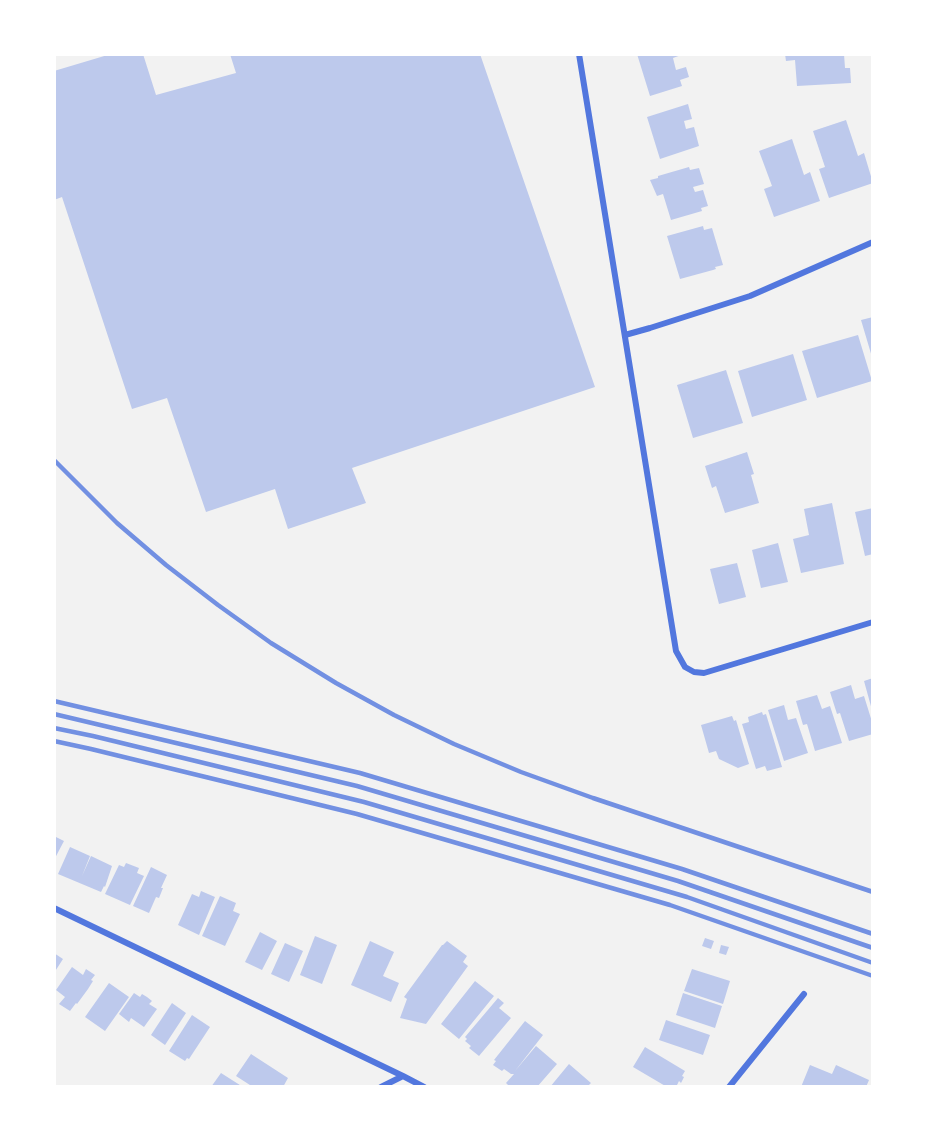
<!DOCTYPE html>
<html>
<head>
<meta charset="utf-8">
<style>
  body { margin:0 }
  #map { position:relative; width:927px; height:1141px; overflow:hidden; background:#f2f2f2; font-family:"Varela Round",sans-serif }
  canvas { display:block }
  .frame { position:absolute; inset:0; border:56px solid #fff; pointer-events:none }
</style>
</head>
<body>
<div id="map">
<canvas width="927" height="1141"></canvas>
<div class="frame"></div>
</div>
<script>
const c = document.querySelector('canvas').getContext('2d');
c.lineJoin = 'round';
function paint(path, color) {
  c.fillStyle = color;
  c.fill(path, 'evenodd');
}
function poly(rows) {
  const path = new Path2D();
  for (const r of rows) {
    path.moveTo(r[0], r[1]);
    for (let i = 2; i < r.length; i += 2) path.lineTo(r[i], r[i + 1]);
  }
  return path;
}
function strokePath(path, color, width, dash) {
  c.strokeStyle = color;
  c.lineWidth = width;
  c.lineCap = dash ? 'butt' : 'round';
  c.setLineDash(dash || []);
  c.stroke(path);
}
const building = poly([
  [111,54,143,54,156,95,236,73,230,54,480,54,595,387,352,468,366,503,288,529,275,489,206,512,167,398,132,409,62,197,54,200,54,71],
  [637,54,684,54,673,58,676,70,686,67,689,77,680,80,682,86,650,96],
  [785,54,844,54,845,68,850,68,851,83,797,86,795,60,786,61],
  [688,104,692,119,684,121,686,129,694,127,699,146,660,159,647,117],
  [846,120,858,156,864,153,873,183,829,198,819,169,825,167,813,131],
  [792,139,804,175,810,172,820,201,774,217,764,189,772,186,759,151],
  [689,167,690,170,699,168,704,184,693,187,695,192,703,190,708,206,701,208,702,211,671,220,663,194,657,196,650,180,658,178,658,176],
  [703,226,704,230,712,228,723,265,715,267,716,269,713,270,680,279,667,236],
  [873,317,873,356,872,357,861,320],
  [858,335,872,381,817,398,802,351],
  [793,354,807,400,752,417,738,371],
  [726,370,743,423,693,438,677,385],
  [747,452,754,474,751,475,759,503,725,513,716,486,712,488,705,466],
  [832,503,844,564,801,573,793,539,809,535,804,509],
  [873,508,873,554,865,556,855,512],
  [778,543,788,582,761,588,752,550],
  [737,563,746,597,719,604,710,569],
  [873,678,873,709,872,710,864,681],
  [851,685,855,699,864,696,873,725,873,734,849,741,840,713,837,714,830,692],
  [817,695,822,709,830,706,842,743,815,751,807,724,803,725,796,701],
  [784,705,788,720,796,718,808,753,784,761,768,710],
  [762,712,763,715,766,714,782,767,767,771,765,766,756,769,742,724,749,722,748,717],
  [732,716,734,721,736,720,749,764,738,768,719,759,716,751,709,753,701,725],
  [54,836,64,841,54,860],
  [70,847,90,856,82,876,91,856,112,866,105,887,104,886,101,892,58,874],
  [126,863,139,868,137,873,144,876,130,905,105,894,119,865,124,867],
  [151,867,167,875,161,888,163,888,159,898,156,897,149,913,133,906],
  [201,891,215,897,199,935,178,925,192,894,199,897],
  [220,896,236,903,233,911,240,914,225,946,202,936],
  [260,932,277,941,262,970,245,962],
  [315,936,337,945,322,984,300,975],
  [705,938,714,941,711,949,702,946],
  [370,941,394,952,383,976,399,983,391,1002,351,985],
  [447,941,467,956,463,962,468,966,426,1024,400,1018,407,999,404,997,442,945,443,945],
  [285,943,303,951,289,982,271,974],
  [721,945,729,947,726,955,719,953],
  [54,953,63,959,54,973],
  [72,967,83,975,86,969,95,975,91,980,93,981,88,989,77,1004,76,1003,70,1011,59,1004,65,997,56,990],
  [692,969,730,981,723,1004,684,991],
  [475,981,494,996,459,1039,441,1024],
  [109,983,129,997,105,1031,85,1017],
  [134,993,140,997,142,994,147,997,152,1001,149,1004,157,1009,144,1027,131,1018,129,1022,119,1014],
  [683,993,722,1006,715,1028,676,1015],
  [498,998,504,1003,499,1008,511,1018,479,1056,469,1048,471,1046,465,1041,467,1039,465,1037],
  [172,1003,186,1013,165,1045,151,1035],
  [192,1015,210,1027,189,1059,187,1058,185,1061,169,1051],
  [666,1020,710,1035,703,1055,659,1040],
  [525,1021,543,1035,515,1071,536,1046,557,1064,537,1087,506,1087,508,1085,506,1083,514,1074,511,1074,504,1069,502,1071,493,1065,496,1061,494,1060],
  [645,1047,685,1071,682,1076,684,1077,681,1083,679,1081,676,1087,667,1087,633,1067],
  [251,1054,288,1078,283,1087,253,1087,236,1076],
  [569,1064,591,1083,587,1087,550,1087],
  [810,1065,832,1074,836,1065,869,1080,866,1087,801,1087],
  [221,1073,243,1087,211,1087]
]);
const minor = poly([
  [579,54,676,651,685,667,694,672,704,673,873,622],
  [625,335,650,328,750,296,873,242],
  [54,908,403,1076],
  [381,1087,403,1076,424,1087],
  [729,1087,804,994]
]);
const rail = poly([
  [54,460,117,523,166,565,218,605,271,643,336,683,394,715,454,744,521,772,593,798,873,892],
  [54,701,360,773,682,869,873,934],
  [54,714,357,786,678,881,873,948],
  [54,728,93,736,364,802,687,897,873,963],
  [54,741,91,749,357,814,670,905,873,976]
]);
paint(building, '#bdc9ec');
strokePath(minor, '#5277de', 6);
strokePath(rail, '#7290e2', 4.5);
</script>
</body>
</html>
